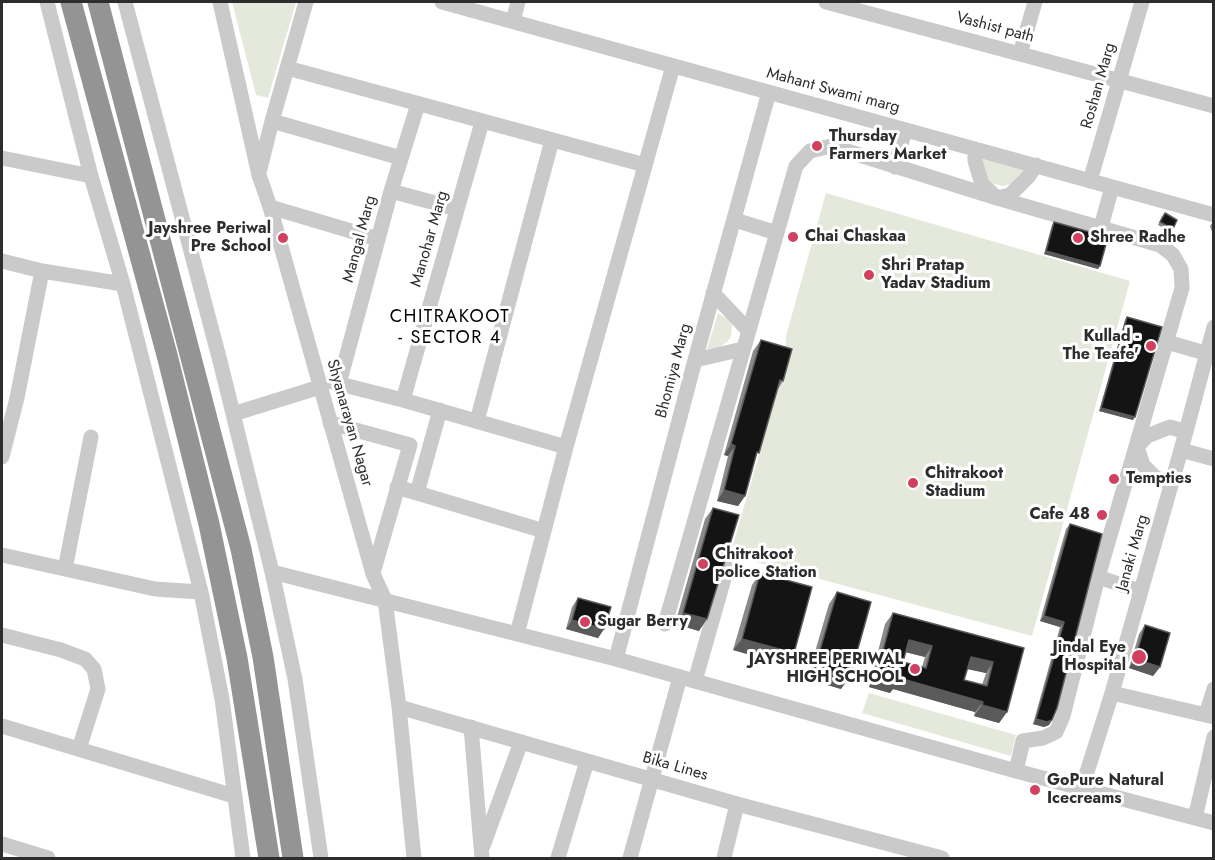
<!DOCTYPE html>
<html>
<head>
<meta charset="utf-8">
<style>
  body { margin:0 }
  #map { position:relative; width:1215px; height:860px; overflow:hidden; background:#fff; font-family:Jost,sans-serif }
  canvas { display:block }
  .frame { position:absolute; inset:0; border:3px solid #2d2d2d; pointer-events:none }
</style>
</head>
<body>
<div id="map">
<canvas width="1215" height="860"></canvas>
<div class="frame"></div>
</div>
<script>
const c = document.querySelector('canvas').getContext('2d');
c.lineJoin = 'round';
function paint(path, color) {
  c.fillStyle = color;
  c.fill(path, 'evenodd');
}
function poly(rows) {
  const path = new Path2D();
  for (const r of rows) {
    path.moveTo(r[0], r[1]);
    for (let i = 2; i < r.length; i += 2) path.lineTo(r[i], r[i + 1]);
  }
  return path;
}
function strokePath(path, color, width, dash) {
  c.strokeStyle = color;
  c.lineWidth = width;
  c.lineCap = dash ? 'butt' : 'round';
  c.setLineDash(dash || []);
  c.stroke(path);
}
function write(font, color, halo, rows, align = 'center') {
  c.font = font + ' Jost,sans-serif';
  c.lineWidth = 6;
  c.setLineDash([]);
  c.textBaseline = 'middle';
  c.strokeStyle = halo;
  c.fillStyle = color;
  for (const [text, x, y, turn = 0] of rows) {
    c.save();
    c.translate(x, y);
    c.rotate((+turn || 0) * Math.PI / 180);
    c.textAlign = isNaN(turn) ? turn : align;
    if (halo) c.strokeText(text, 0, 0);
    c.fillText(text, 0, 0);
    c.restore();
  }
}
const green = poly([
  [232,2,296,2,268,98,256,95],
  [982,159,1024,169,1021,175,1011,184,1003,186,994,184,988,180],
  [826,193,1130,281,1032,636,730,555,772,410,785,359,786,336],
  [718,313,730,321,732,325,731,336,728,341,720,347,707,349],
  [869,693,1016,735,1011,756,862,713]
]);
const minor = poly([
  [47,2,91,176,123,284,201,592,222,699,243,858],
  [125,2,220,361,272,572,295,679,321,858],
  [220,2,259,175,270,207,373,574,385,600,399,707,414,858],
  [442,2,1214,215],
  [826,2,1214,106],
  [513,21,518,2],
  [1020,54,1035,2],
  [287,68,645,165],
  [272,121,401,158],
  [975,149,975,161,982,184,997,198,1010,195,1028,177,1036,165],
  [2,158,91,176],
  [895,167,905,130],
  [260,169,272,121,306,2],
  [1090,181,1142,2],
  [391,191,457,209],
  [270,207,378,239],
  [735,220,777,233],
  [1101,227,1112,187],
  [2,261,42,271,123,284],
  [713,293,748,330],
  [1167,342,1205,353],
  [695,360,743,349],
  [332,382,403,400,566,447],
  [339,384,391,191,418,104],
  [403,400,482,122],
  [233,414,320,387],
  [477,421,552,140],
  [330,423,410,445,373,573],
  [1181,450,1214,459],
  [2,457,17,398,42,271],
  [1172,483,1156,478,1143,465,1137,447,1147,436,1170,427,1186,432],
  [397,487,544,531],
  [417,493,440,410],
  [2,555,155,589,201,592],
  [65,569,91,437],
  [272,572,616,659,1016,771,1214,823],
  [1098,577,1140,591],
  [665,624,796,166,810,151,831,146,997,198,1160,245,1173,255,1181,269,1182,288,1098,577,1063,716,1056,732,1043,738,1023,741,1016,771],
  [517,634,566,447,673,66],
  [2,635,61,650,85,659,94,669,98,689,79,749],
  [616,659,695,360,769,92],
  [695,681,727,568],
  [1112,693,1214,717],
  [399,707,737,804,942,858],
  [1206,715,1214,689],
  [2,726,234,796],
  [471,727,482,858],
  [1082,788,1112,693,1181,450,1214,327],
  [1195,818,1214,737],
  [2,844,48,858],
  [483,846,521,742],
  [558,858,587,761],
  [630,858,680,677],
  [724,858,737,804]
]);
const highway = poly([
  [71,2,167,355,209,524,237,658,269,858],
  [98,2,241,549,263,657,293,858]
]);
const wall = poly([
  [1162,216,1177,220,1171,232,1158,225],
  [1214,221,1214,237,1210,226],
  [1054,222,1100,266,1098,269,1044,254,1052,225],
  [1127,317,1133,420,1099,411,1125,320],
  [761,340,783,381,778,389,755,457,745,496,738,506,717,501,728,456,724,455,753,351],
  [713,508,699,631,675,624,705,519],
  [1070,524,1102,534,1052,720,1049,725,1044,727,1033,724,1060,627,1040,621,1066,529],
  [760,573,786,665,733,650,752,585],
  [837,592,841,689,807,679,829,604],
  [578,598,604,629,598,638,566,629,572,607],
  [893,613,1024,648,1007,712,999,723,974,716,975,712,893,689,890,693,869,687,885,624],
  [906,652,925,657,922,667,903,662],
  [967,669,986,673,982,685,964,680],
  [1145,625,1160,667,1153,676,1129,668,1139,634]
]);
const shadedWall = poly([
  [1046,251,1100,266,1098,269,1044,254],
  [1101,408,1135,417,1133,420,1099,411],
  [731,444,735,446,728,456,724,455],
  [724,490,745,496,738,506,717,501],
  [683,613,707,619,699,631,675,624],
  [1044,616,1064,622,1060,627,1040,621],
  [572,620,604,629,598,638,566,629],
  [742,639,794,653,786,665,733,650],
  [909,640,932,646,925,657,901,651],
  [971,657,993,662,986,673,963,668],
  [1135,659,1160,667,1153,676,1129,668],
  [815,667,850,677,841,689,807,679],
  [876,676,899,678,983,702,975,712,893,689,890,693,869,687],
  [982,705,1007,712,999,723,974,716],
  [1036,719,1052,720,1049,725,1044,727,1033,724]
]);
const building = poly([
  [1165,213,1177,220,1173,229,1160,222,1165,213],
  [1054,222,1108,237,1100,266,1046,251,1054,222],
  [1127,317,1162,327,1135,417,1101,408,1127,317],
  [761,340,792,349,783,381,780,380,759,453,757,452,745,496,724,490,735,446,731,444,761,340],
  [713,508,739,515,707,619,683,613,713,508],
  [1070,524,1102,534,1057,708,1052,720,1047,722,1036,719,1064,622,1044,616,1070,524],
  [760,573,812,587,794,653,742,639,760,573],
  [837,592,871,602,850,677,815,667,837,592],
  [578,598,611,607,604,629,572,620,578,598],
  [893,613,1024,648,1007,712,982,705,983,702,899,678,898,682,876,676,893,613],
  [909,640,932,646,926,668,903,662,909,640],
  [971,657,993,662,987,686,964,680,971,657],
  [1145,625,1170,633,1160,667,1135,659,1145,625]
]);
const markers = [
  [817,146,6,"#d24060"],
  [793,237,6,"#d24060"],
  [283,238,6,"#d24060"],
  [1078,238,6,"#d24060"],
  [869,275,6,"#d24060"],
  [1151,346,6,"#d24060"],
  [1114,479,6,"#d24060"],
  [913,483,6,"#d24060"],
  [1102,515,6,"#d24060"],
  [703,564,6,"#d24060"],
  [585,622,6,"#d24060"],
  [1139,657,8,"#d24060"],
  [915,669,6,"#d24060"],
  [1035,790,6,"#d24060"]
];
const streetNames = [
  ["Vashist path",995,28,15],
  ["Roshan Marg",1099,86,-74],
  ["Mahant Swami marg",833,91,15],
  ["Mangal Marg",360,239,-75],
  ["Manohar Marg",430,239,-74],
  ["Bhomiya Marg",674,371,-75],
  ["Shyanarayan Nagar",349,423,74],
  ["Janaki Marg",1133,553,-74],
  ["Bika Lines",675,767,16]
];
const poiNames = [
  ["Thursday",829,137],
  ["Farmers Market",829,155],
  ["Jayshree Periwal",271,229,"right"],
  ["Pre School",271,247,"right"],
  ["Chai Chaskaa",805,237],
  ["Shree Radhe",1090,238],
  ["Shri Pratap",881,266],
  ["Yadav Stadium",881,284],
  ["Kullad -",1139,337,"right"],
  ["The Teafe'",1139,355,"right"],
  ["Chitrakoot",925,474],
  ["Stadium",925,492],
  ["Tempties",1126,479],
  ["Cafe 48",1090,515,"right"],
  ["Chitrakoot",715,555],
  ["police Station",715,573],
  ["Sugar Berry",597,622],
  ["Jindal Eye",1126,648,"right"],
  ["Hospital",1126,666,"right"],
  ["JAYSHREE PERIWAL",903,660,"right"],
  ["HIGH SCHOOL",903,678,"right"],
  ["GoPure Natural",1047,781],
  ["Icecreams",1047,799]
];
const neighbourhoodNames = [
  ["CHITRAKOOT",450,318],
  ["- SECTOR 4",450,339]
];
paint(green, '#e5e9dc');
strokePath(minor, '#cacaca', 15);
strokePath(highway, '#949494', 21);
paint(wall, '#8a8a8a');
paint(shadedWall, '#5a5a5a');
paint(building, '#141414');
strokePath(building, '#5a5a5a', 1.5);
for (const [x, y, r, color] of markers) {
  const dot = new Path2D();
  dot.arc(x, y, r, 0, 2 * Math.PI);
  c.fillStyle = color;
  c.fill(dot);
  strokePath(dot, '#fff', 2);
}
write('16px', '#2d2d2d', '#fff', streetNames);
write('bold 16px', '#2d2d2d', '#fff', poiNames, 'left');
c.letterSpacing = '1.5px';
write('18px', '#000', '#fff', neighbourhoodNames);
c.letterSpacing = '0px';
</script>
</body>
</html>
